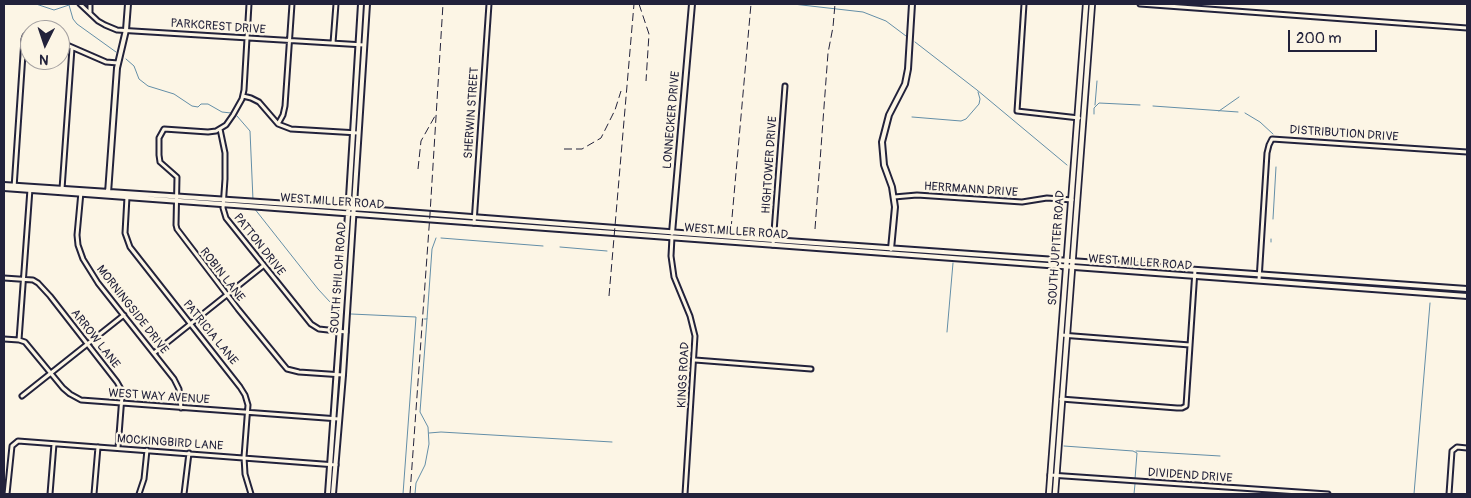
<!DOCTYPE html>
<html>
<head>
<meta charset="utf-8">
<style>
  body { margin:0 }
  #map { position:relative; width:1471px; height:498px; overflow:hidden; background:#fcf5e5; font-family:Pangolin,sans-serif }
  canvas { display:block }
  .frame { position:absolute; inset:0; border:5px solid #22223b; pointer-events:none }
  .north { position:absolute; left:20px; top:20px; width:50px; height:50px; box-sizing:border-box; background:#fcf5e5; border:1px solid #a5a1a1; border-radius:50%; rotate:184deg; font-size:14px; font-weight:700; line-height:20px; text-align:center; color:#22223b }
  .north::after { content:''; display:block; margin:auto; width:18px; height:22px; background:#22223b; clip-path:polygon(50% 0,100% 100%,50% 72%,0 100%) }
  .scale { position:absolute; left:1288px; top:30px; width:89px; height:22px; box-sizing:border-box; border:2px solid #22223b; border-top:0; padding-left:6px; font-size:15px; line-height:18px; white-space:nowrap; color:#22223b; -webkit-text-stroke:4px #fcf5e5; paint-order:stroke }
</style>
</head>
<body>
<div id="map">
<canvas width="1471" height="498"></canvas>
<div class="frame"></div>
<div class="north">N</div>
<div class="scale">200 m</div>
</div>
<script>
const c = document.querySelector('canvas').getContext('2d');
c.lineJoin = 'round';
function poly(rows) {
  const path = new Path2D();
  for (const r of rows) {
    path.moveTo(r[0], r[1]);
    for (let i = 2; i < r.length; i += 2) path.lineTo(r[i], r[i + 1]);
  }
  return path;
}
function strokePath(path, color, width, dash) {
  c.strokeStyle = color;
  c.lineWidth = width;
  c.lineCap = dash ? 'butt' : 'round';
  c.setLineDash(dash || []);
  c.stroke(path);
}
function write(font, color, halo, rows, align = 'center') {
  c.font = font + ' Pangolin,sans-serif';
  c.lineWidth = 4.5;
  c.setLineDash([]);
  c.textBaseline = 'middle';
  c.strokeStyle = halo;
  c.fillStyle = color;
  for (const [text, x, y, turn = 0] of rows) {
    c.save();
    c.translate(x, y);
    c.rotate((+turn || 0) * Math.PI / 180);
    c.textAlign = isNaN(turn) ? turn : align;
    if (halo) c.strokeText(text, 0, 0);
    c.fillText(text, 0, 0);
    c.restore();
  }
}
const stream = poly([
  [36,4,54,10,69,5,73,19,77,24,116,52],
  [793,4,863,12,886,21,906,36],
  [915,42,977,90,1067,165],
  [126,59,134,66,139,79,148,86,174,94,192,106,198,107,201,104,208,104,222,112,231,113],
  [1095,105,1097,81],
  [1153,106,1238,112],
  [1219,111,1239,97],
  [1245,113,1260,122,1273,134],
  [1094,114,1094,108,1099,103,1140,105],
  [237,116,250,131,253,200],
  [912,117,961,121,966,119,979,104,980,99,978,92],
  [254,208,318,289,330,302,339,307],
  [1273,219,1276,167],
  [441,238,543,246],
  [1271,242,1271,239],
  [560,247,607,251],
  [351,314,416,317,403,494],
  [424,319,427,319,432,249,436,238],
  [947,332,953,263],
  [429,433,441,432,612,442],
  [1064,446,1133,451,1137,453,1135,479],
  [1136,451,1220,456],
  [415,494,416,483,425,465,429,444,428,427,420,412,427,319],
  [1134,494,1135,484],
  [1414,494,1430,303]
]);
const street = poly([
  [80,4,98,21,105,25,117,30,364,45],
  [249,4,244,90,242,99,233,115,226,125,216,131,208,132,164,129,159,138,159,155,160,162,177,177,176,225,177,229,238,309,282,363,287,369,299,372,343,375],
  [1024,4,1017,111,1079,118],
  [1140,4,1467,28],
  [90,13,90,4],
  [60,42,106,62,118,63],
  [333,43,336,4],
  [243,96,251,98,259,102,278,124,291,129,358,133],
  [278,124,283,115,285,106,292,4],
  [220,129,225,153,225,179,223,208,226,218,311,324,319,329,346,332],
  [14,188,24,39,25,36,30,31],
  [62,189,72,48],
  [81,192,77,235,78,245,83,259,98,283,174,379,179,389,181,408],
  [127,197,125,233,130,247,240,387,245,395,248,405,244,457,245,474,251,494],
  [894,197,917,195,1022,202,1047,198,1072,200],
  [474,223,489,4],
  [672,237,671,256,674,277,690,316,695,336,685,494],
  [773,245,785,86],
  [4,278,33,280,38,283,50,296,117,382,121,389,122,396,118,448],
  [1259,280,1267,153,1269,145,1272,139,1467,152],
  [1061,335,1190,345],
  [4,339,19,340,25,342,63,388,70,394,81,400,339,419],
  [19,340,30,189],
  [154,353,263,266],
  [695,360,811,369],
  [22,396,124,315],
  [1061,399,1177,408,1182,408,1186,406,1195,270],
  [1050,475,1328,494],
  [7,494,12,446,18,441,336,465],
  [50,494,54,444],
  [94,494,98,447],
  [139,494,144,479,147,450],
  [184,494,189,453],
  [1449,494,1452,451,1457,447,1467,448]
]);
const secondary = poly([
  [4,185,380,210,773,240,1467,289],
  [4,188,1467,296],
  [108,193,117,68,126,30,128,4],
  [672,233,692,4],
  [891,249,895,207,892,187,884,165,882,142,889,115,905,84,908,69,912,4],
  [328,494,348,214,361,4],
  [333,494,343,375,367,4]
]);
const primary = poly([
  [1049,494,1086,4],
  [1055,494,1092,4]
]);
const rail = poly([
  [639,4,649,34,646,81],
  [564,149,582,149,601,138,615,110,621,91],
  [418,169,421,141,435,116],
  [731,229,751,4],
  [815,229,828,53,833,27,835,4],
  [609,296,634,4],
  [410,494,430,214,443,4]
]);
const streetNames = [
  ["PARKCREST DRIVE",218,27,4],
  ["SHERWIN STREET",472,113,-86],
  ["LONNECKER DRIVE",672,120,-85],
  ["DISTRIBUTION DRIVE",1344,134,4],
  ["HIGHTOWER DRIVE",770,165,-86],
  ["HERRMANN DRIVE",971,190,4],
  ["WEST MILLER ROAD",332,202,4],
  ["WEST MILLER ROAD",736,232,4],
  ["PATTON DRIVE",259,245,52],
  ["SOUTH JUPITER ROAD",1057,248,-86],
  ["WEST MILLER ROAD",1140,263,4],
  ["ROBIN LANE",222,275,52],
  ["SOUTH SHILOH ROAD",339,278,-86],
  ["MORNINGSIDE DRIVE",132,310,52],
  ["PATRICIA LANE",210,333,51],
  ["ARROW LANE",95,339,52],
  ["KINGS ROAD",684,375,-87],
  ["WEST WAY AVENUE",159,397,4],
  ["MOCKINGBIRD LANE",170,443,4],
  ["DIVIDEND DRIVE",1190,476,4]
];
strokePath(stream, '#638ea7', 1);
strokePath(street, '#22223b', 7);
strokePath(secondary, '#22223b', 8);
strokePath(primary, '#22223b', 8);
strokePath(street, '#fcf5e5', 3);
strokePath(secondary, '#fcf5e5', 4);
strokePath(primary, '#fcf5e5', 4.5);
strokePath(rail, '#22223b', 1, [8, 4]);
write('12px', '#22223b', '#fcf5e5', streetNames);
</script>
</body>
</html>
